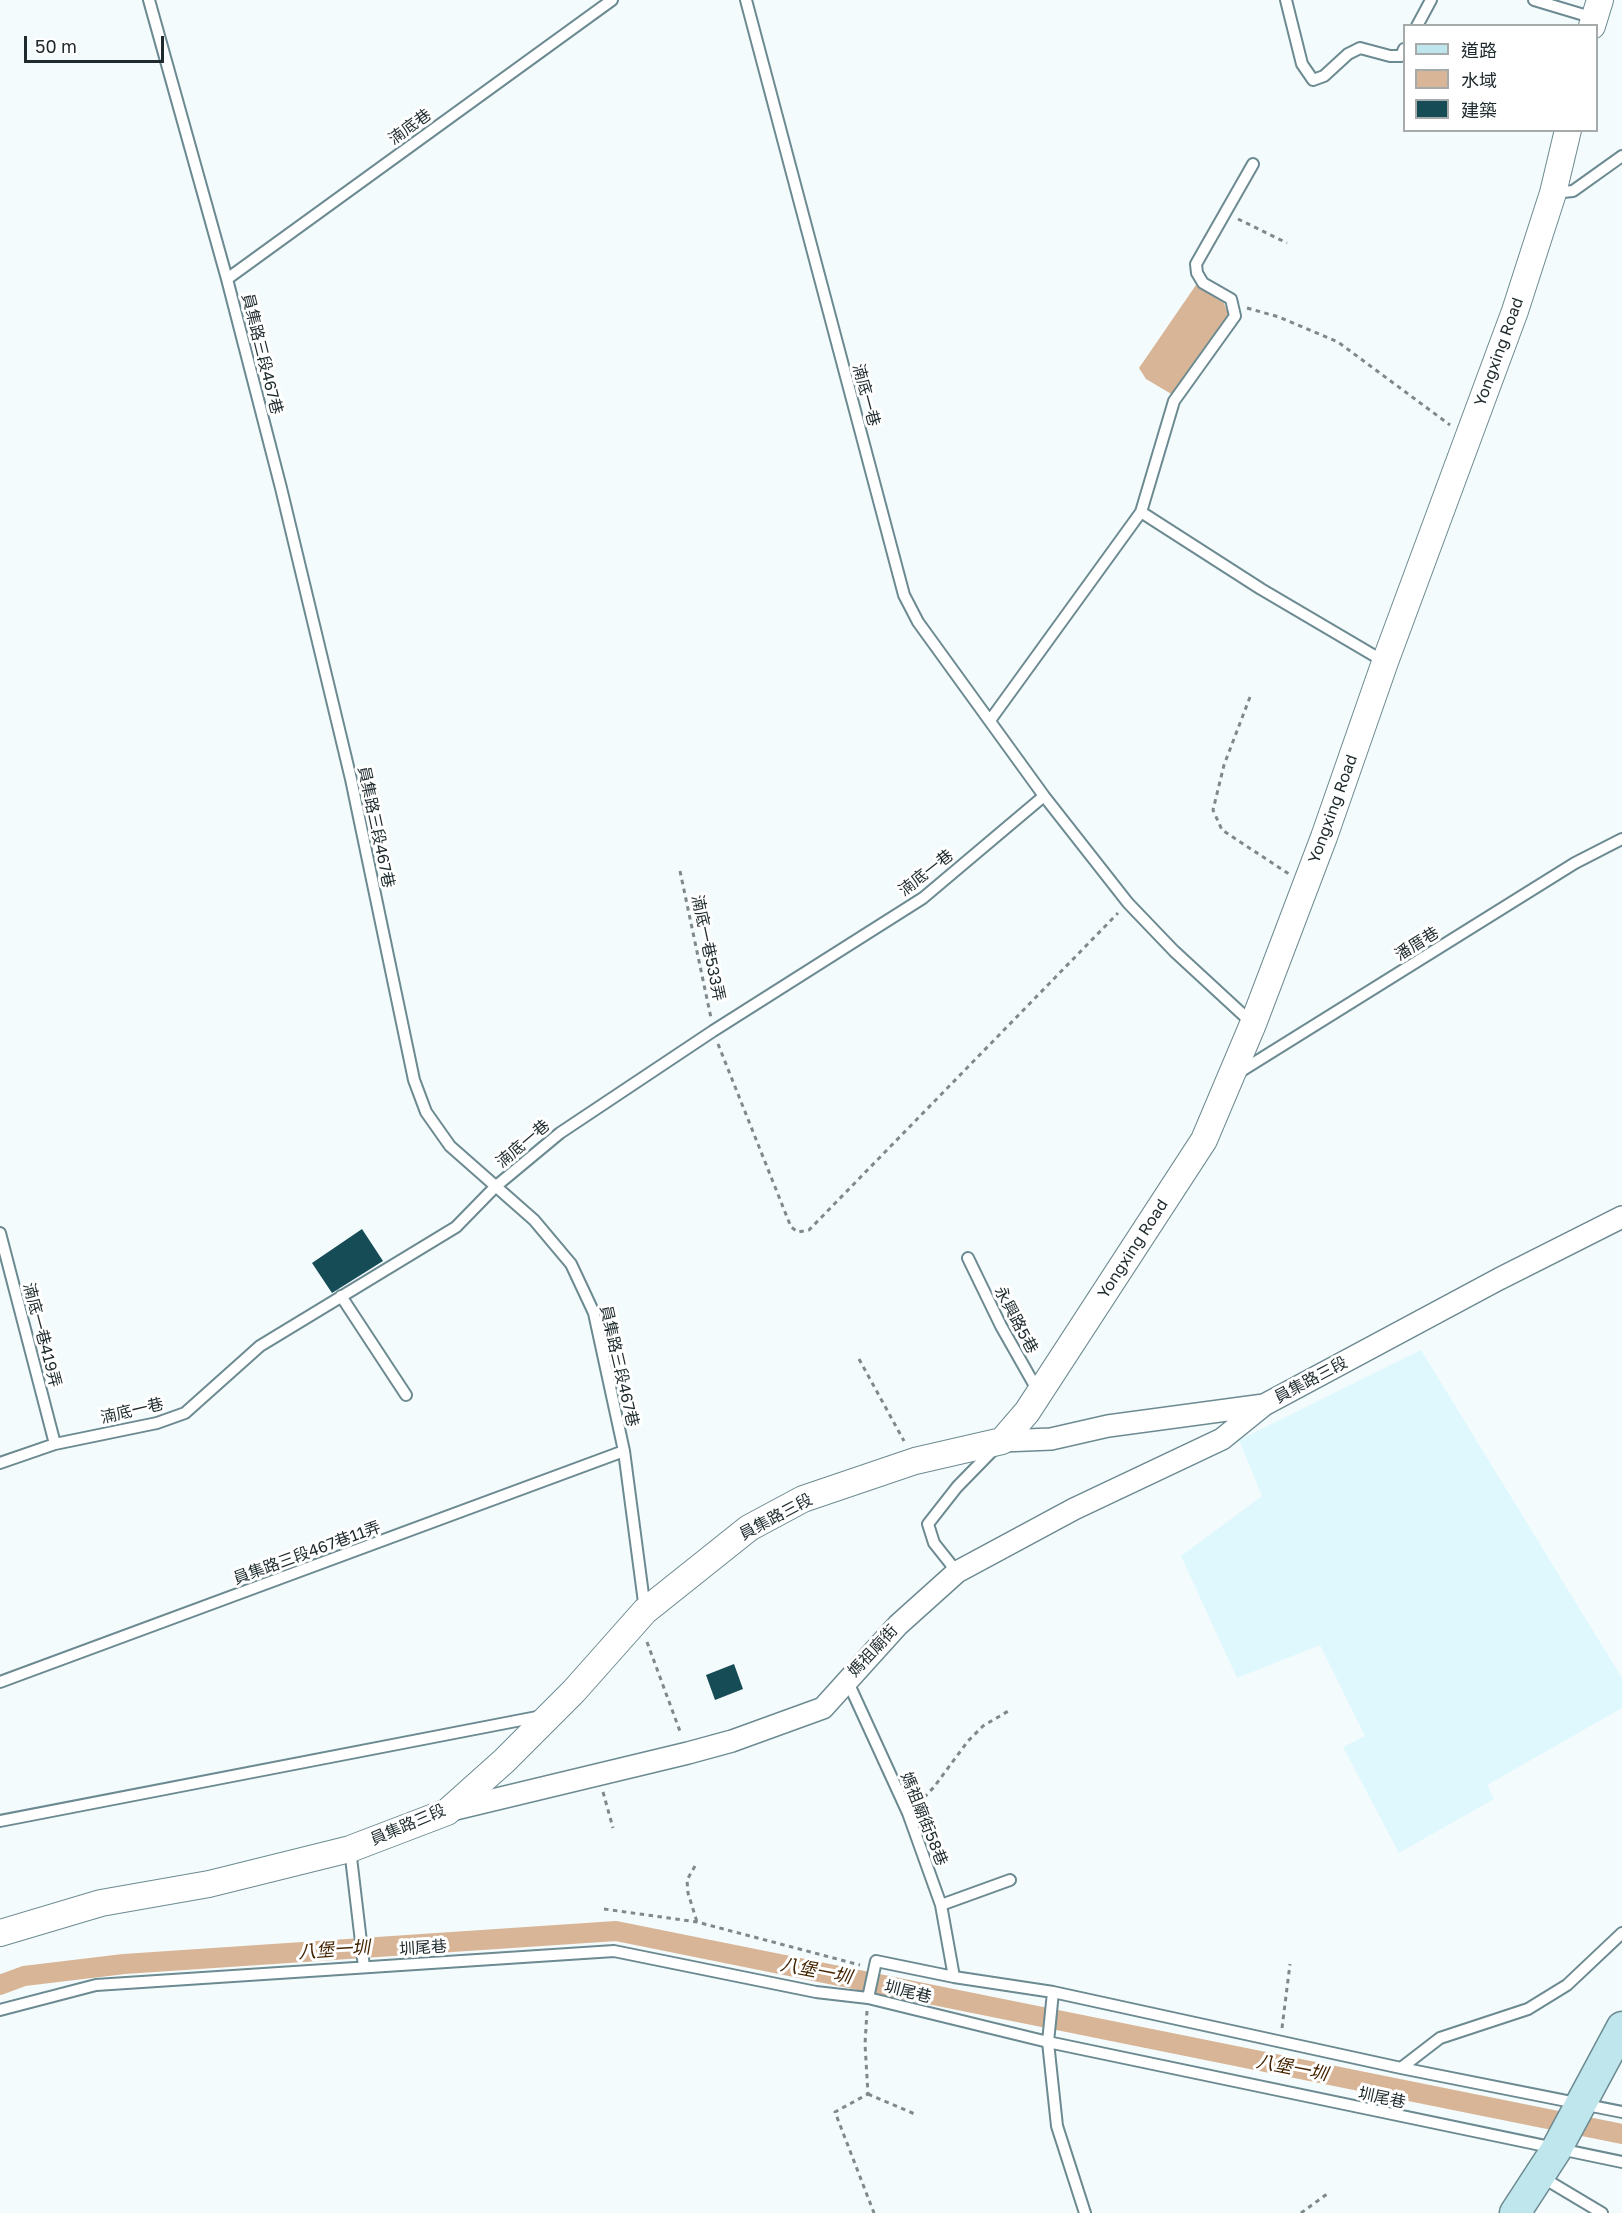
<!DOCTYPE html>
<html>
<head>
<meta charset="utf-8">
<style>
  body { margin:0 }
  #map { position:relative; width:1622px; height:2213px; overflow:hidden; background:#f4fbfc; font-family:"Golos Text","Noto Sans TC",sans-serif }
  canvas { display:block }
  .legend { position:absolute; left:1403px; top:24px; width:195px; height:108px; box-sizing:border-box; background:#fff; border:2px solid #a5aaab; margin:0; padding:8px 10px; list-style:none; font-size:18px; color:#1e2a2d }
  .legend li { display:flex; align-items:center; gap:12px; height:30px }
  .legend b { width:30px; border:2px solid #a5aaab }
  .scale { position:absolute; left:24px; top:36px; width:140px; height:27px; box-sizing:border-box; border:3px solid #1e2a2d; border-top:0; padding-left:8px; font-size:18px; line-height:21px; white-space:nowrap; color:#1e2a2d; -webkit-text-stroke:4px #fff; paint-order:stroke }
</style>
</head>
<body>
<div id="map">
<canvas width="1622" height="2213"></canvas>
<ul class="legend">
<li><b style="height:8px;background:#bfe6ec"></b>道路</li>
<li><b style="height:16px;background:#d7b596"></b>水域</li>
<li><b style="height:16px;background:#154c56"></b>建築</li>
</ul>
<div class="scale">50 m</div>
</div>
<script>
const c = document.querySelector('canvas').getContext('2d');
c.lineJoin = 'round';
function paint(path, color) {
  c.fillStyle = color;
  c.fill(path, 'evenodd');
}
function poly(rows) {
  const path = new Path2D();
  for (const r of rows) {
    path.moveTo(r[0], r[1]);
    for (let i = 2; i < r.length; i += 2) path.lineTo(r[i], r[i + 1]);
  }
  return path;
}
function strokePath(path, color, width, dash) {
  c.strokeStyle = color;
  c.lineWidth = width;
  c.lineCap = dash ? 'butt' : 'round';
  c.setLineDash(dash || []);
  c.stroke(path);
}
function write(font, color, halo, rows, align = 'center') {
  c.font = font + ' "Golos Text","Noto Sans TC",sans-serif';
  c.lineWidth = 6;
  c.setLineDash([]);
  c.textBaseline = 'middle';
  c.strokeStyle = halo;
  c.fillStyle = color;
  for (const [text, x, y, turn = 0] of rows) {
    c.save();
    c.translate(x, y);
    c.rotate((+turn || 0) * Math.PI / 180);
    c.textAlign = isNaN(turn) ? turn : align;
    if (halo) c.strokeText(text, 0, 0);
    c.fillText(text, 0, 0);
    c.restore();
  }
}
const built = poly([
  [1421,1350,1622,1678,1622,1708,1487,1785,1494,1799,1399,1853,1343,1747,1365,1736,1320,1645,1237,1678,1181,1556,1262,1496,1239,1440]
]);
const water = poly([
  [1196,285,1224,303,1229,317,1173,395,1146,379,1139,368]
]);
const canal = poly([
  [0,1985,24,1976,124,1964,616,1931,1622,2134]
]);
const building = poly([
  [362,1229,383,1261,332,1293,312,1263],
  [734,1664,743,1689,715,1700,706,1675]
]);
const path = poly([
  [1238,219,1287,243],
  [1247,308,1279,317,1338,342,1450,425],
  [1250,697,1224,765,1213,810,1222,830,1289,874],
  [680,871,711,1018],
  [718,1044,791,1227,798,1232,809,1230,1118,913],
  [859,1359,904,1441],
  [647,1642,681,1734],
  [603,1792,613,1828],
  [918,1804,934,1787,968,1741,983,1726,1010,1710],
  [695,1866,687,1880,688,1893,697,1922],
  [604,1909,697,1922,860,1965],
  [867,2011,865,2044,868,2094,835,2112,874,2213],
  [1282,2028,1290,1964],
  [868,2094,917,2115],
  [1301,2213,1327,2194]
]);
const service = poly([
  [149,0,227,279,281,488,351,779,414,1080,426,1112,450,1146,534,1220,571,1264,594,1313,624,1451,645,1610],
  [746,0,904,595,918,622,1044,796,1128,903,1174,951,1252,1023],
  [1286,0,1302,64,1313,80,1324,76,1348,54,1360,48,1390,56,1401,56,1404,49],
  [1534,0,1594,18],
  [1417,26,1431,0],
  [1253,164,1196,264,1197,273,1203,283,1231,299,1235,316,1174,401,1141,512,1261,589,1385,662],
  [1553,193,1573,191,1622,156],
  [227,279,612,0],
  [991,719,1141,512],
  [1238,1073,1575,863,1622,839],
  [0,1233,55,1444],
  [968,1258,1001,1326,1039,1393],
  [341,1296,406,1395],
  [0,1463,55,1444,157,1423,185,1413,260,1346,456,1227,495,1187,560,1133,713,1031,923,898,1044,796],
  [957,1572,934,1543,928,1524,957,1487,995,1448],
  [847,1680,908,1813,941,1905,954,1977],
  [0,1682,624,1451],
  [0,1821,542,1716],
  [350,1849,364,1967],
  [941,1905,1010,1880],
  [1053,1992,1048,2042,1057,2126,1085,2213],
  [868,1998,876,1961,954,1977,1053,1992,1401,2068,1622,2112],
  [0,2010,96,1985,614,1951,816,1992,868,1998,1048,2042,1622,2162],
  [1401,2068,1440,2038,1528,2009,1567,1985,1622,1933],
  [1540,2176,1602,2213]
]);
const minor = poly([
  [1002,1441,1051,1439,1108,1426,1264,1405,1499,1279,1622,1217],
  [447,1811,688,1753,732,1741,823,1708,898,1625,957,1572,1074,1509,1222,1439,1264,1405]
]);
const tertiary = poly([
  [1592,26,1600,0],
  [0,1933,101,1903,209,1884,350,1849,447,1812,504,1761,574,1691,645,1611,749,1528,803,1499,915,1461,1002,1441,1027,1412,1204,1140,1253,1024,1324,837,1385,662,1515,311,1553,193,1568,130]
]);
const secondary = poly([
  [1515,2213,1556,2150,1622,2027]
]);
const streetNames = [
  ["湳底巷",410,127,-36],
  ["Yongxing Road",1499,352,-70],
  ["員集路三段467巷",262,354,76],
  ["湳底一巷",866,395,75],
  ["Yongxing Road",1333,809,-70],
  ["員集路三段467巷",376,827,78],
  ["湳底一巷",926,873,-38],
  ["潘厝巷",1417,944,-32],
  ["湳底一巷533弄",708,948,78],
  ["湳底一巷",523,1144,-40],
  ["Yongxing Road",1133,1249,-57],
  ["永興路5巷",1016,1320,62],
  ["湳底一巷419弄",42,1335,75],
  ["員集路三段467巷",619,1366,77],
  ["員集路三段",1311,1380,-28],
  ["湳底一巷",132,1411,-13],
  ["員集路三段",776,1517,-28],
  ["員集路三段467巷11弄",307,1553,-20],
  ["媽祖廟街",873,1651,-47],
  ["媽祖廟街58巷",924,1819,68],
  ["員集路三段",408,1825,-23],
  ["圳尾巷",423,1948,-4],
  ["圳尾巷",908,1992,14],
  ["圳尾巷",1382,2098,12]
];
const waterNames = [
  ["八堡一圳",334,1950,-4],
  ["八堡一圳",816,1971,11],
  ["八堡一圳",1292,2068,11]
];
paint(built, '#dff8fe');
paint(water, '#d7b596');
strokePath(canal, '#d7b596', 20);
paint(building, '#154c56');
strokePath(service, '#6c8a91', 14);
strokePath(minor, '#6c8a91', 24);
strokePath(tertiary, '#6c8a91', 28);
strokePath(secondary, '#6c8a91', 33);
strokePath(path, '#7f898b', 3, [4.5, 4.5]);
strokePath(service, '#fff', 10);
strokePath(minor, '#fff', 21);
strokePath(tertiary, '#fff', 26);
strokePath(secondary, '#bfe6ec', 30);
write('16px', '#1e2a2d', '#fff', streetNames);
write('italic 18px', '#452400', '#fff', waterNames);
</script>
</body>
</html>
